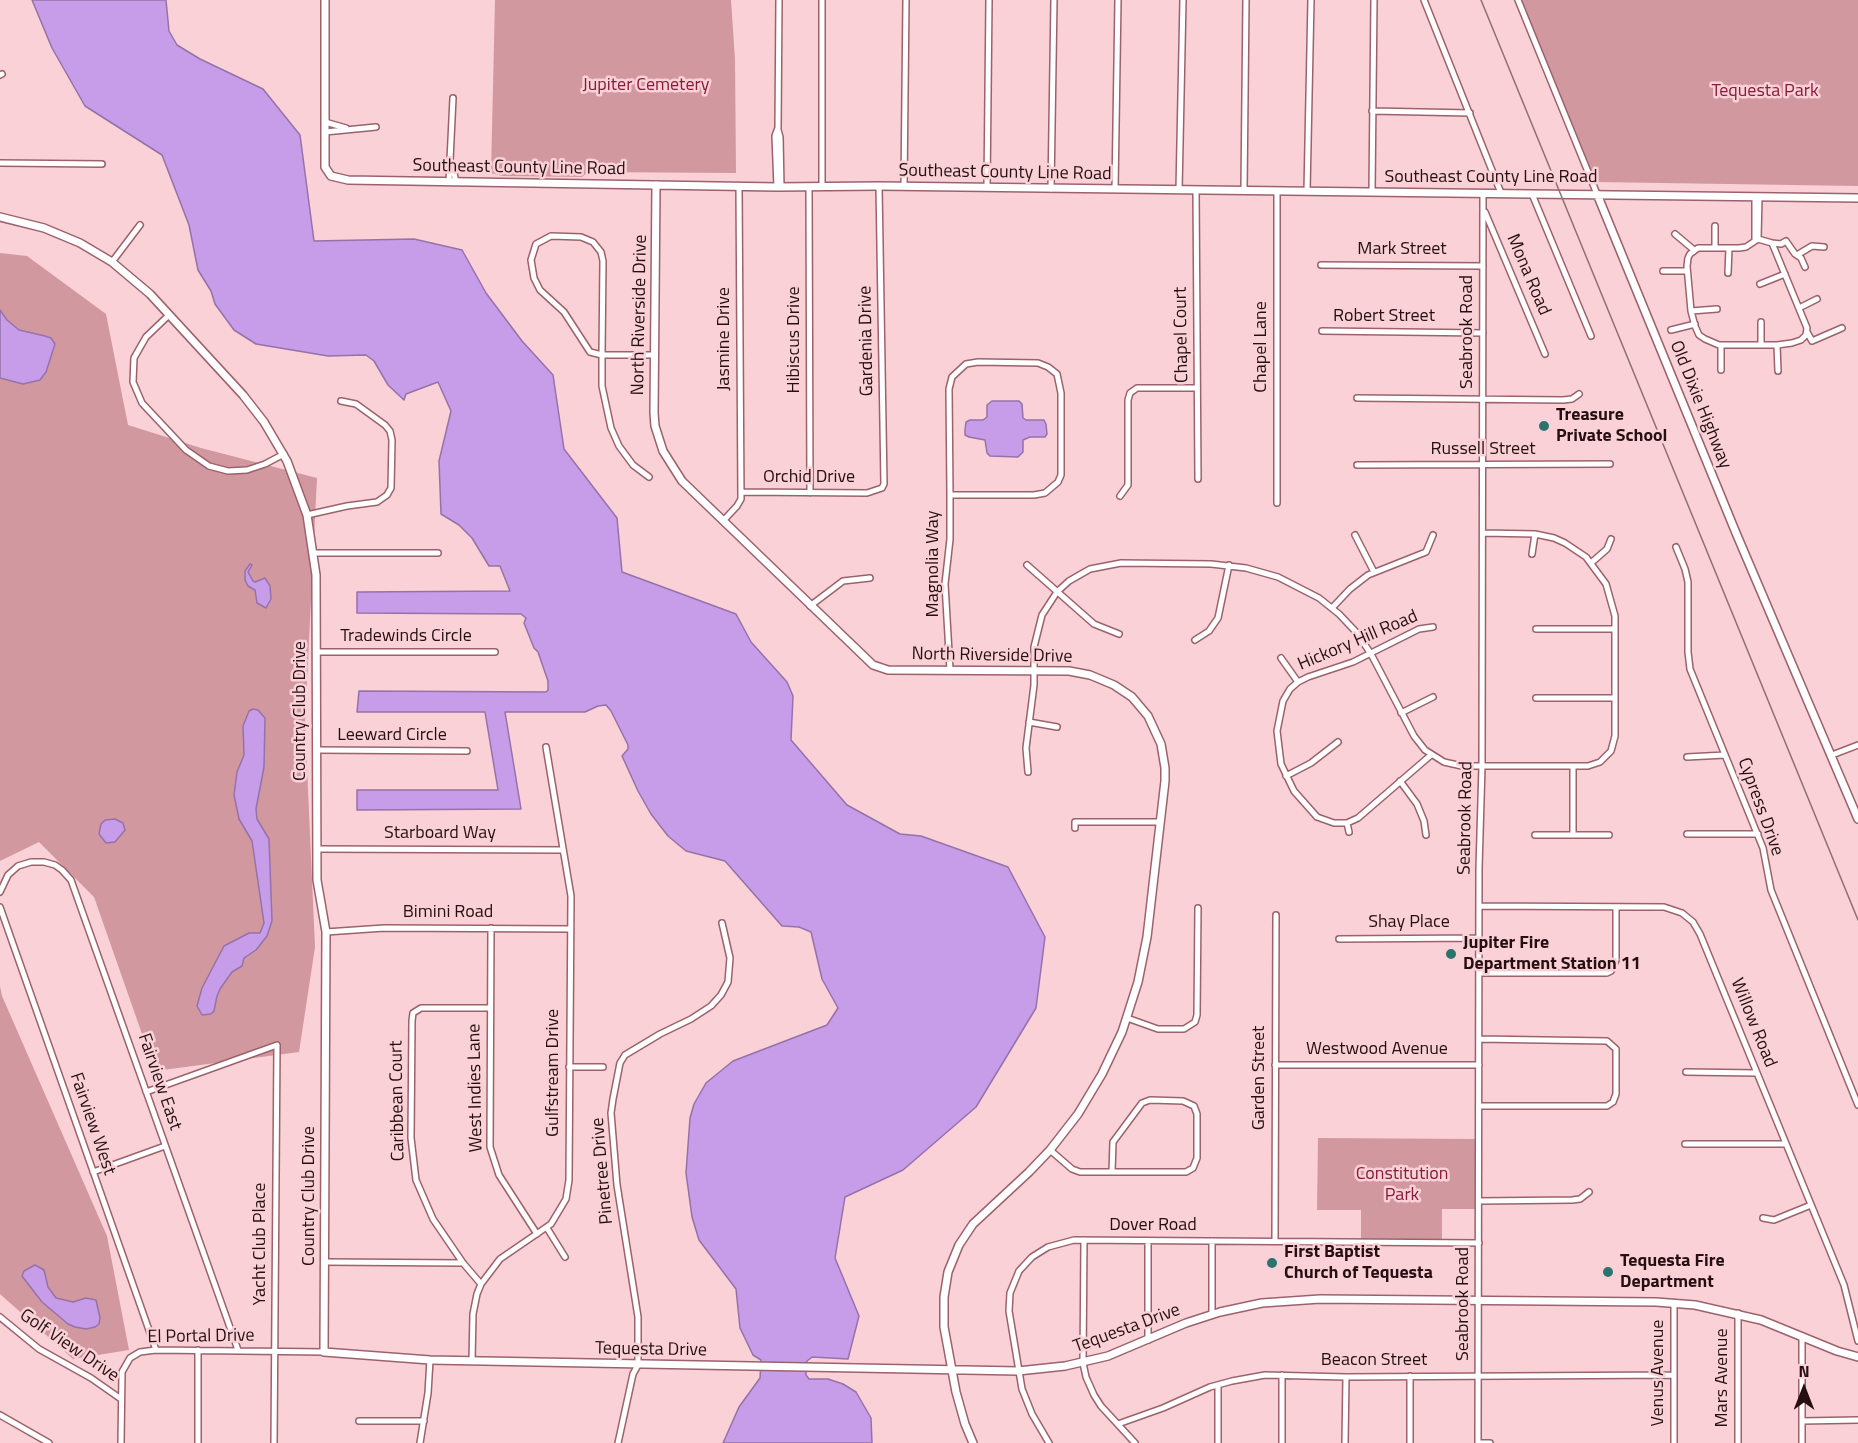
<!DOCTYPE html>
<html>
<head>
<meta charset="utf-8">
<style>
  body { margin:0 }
  #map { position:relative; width:1858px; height:1443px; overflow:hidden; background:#f9d1d6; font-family:"Titillium Web",sans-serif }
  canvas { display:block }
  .north { position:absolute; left:1774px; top:1359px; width:60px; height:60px; -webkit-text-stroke:4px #f9d1d6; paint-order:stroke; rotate:0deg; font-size:16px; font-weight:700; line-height:24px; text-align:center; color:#250f13 }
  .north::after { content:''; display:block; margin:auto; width:21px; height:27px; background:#250f13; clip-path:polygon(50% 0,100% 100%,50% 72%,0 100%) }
</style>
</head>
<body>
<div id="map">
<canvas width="1858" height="1443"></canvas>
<div class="north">N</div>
</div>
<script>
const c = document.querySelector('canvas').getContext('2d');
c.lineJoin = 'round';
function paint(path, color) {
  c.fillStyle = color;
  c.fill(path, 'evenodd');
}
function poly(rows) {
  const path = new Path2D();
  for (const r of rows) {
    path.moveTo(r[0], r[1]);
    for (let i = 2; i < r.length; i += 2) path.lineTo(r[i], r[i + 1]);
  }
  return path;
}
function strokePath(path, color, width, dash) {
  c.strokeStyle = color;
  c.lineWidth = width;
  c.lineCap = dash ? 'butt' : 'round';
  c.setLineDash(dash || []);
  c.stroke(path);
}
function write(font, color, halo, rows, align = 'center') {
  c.font = font + ' "Titillium Web",sans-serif';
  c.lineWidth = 5;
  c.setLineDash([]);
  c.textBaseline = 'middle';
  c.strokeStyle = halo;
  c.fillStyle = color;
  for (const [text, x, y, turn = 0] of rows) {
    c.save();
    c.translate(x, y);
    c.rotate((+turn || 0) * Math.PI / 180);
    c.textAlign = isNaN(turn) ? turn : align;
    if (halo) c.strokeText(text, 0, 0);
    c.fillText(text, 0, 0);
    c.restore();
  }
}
const green = poly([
  [495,0,731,0,735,60,736,173,588,172,582,177,503,176,491,173],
  [1521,0,1858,0,1858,186,1596,182],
  [0,253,27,256,106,314,128,425,201,448,317,478,305,722,315,947,299,1052,155,1071,94,897,39,842,0,861],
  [0,986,2,996,107,1236,129,1350,73,1359,0,1294],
  [1318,1138,1477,1139,1477,1209,1442,1209,1442,1241,1361,1241,1361,1210,1317,1210]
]);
const water = poly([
  [32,0,166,0,169,31,177,45,200,59,263,89,300,135,314,241,414,239,462,250,486,293,522,341,553,375,564,449,617,518,622,572,736,614,751,642,787,682,793,696,791,740,847,805,900,834,921,836,1008,867,1045,937,1036,1008,976,1107,903,1170,845,1197,835,1258,859,1316,848,1359,812,1357,806,1362,806,1375,809,1379,828,1379,843,1384,856,1392,871,1418,872,1443,723,1443,739,1407,760,1378,761,1360,753,1355,740,1328,736,1289,699,1240,692,1217,686,1173,690,1118,694,1104,706,1083,733,1061,827,1025,838,1008,822,979,811,932,799,927,782,926,725,861,686,851,668,836,651,814,638,791,622,756,628,749,628,745,611,711,606,705,598,706,585,712,505,712,521,809,357,810,357,790,498,790,485,712,357,712,359,691,546,692,548,690,548,681,538,652,534,648,524,623,526,618,521,614,357,613,357,592,510,591,500,566,489,566,472,538,459,525,441,514,439,461,451,411,438,382,406,394,404,400,388,385,374,361,366,355,328,356,256,344,234,330,215,304,211,291,198,270,189,225,162,155,85,106,52,48,32,0],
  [0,310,7,320,19,330,45,336,51,338,55,344,46,372,40,380,23,384,0,378,0,310],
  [992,401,1019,401,1022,404,1023,418,1026,420,1044,420,1046,424,1047,434,1045,437,1030,437,1023,440,1023,452,1018,457,990,456,987,453,985,440,969,437,965,435,965,430,966,422,970,420,983,420,987,417,987,405,992,401],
  [250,564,252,565,248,572,253,581,255,582,265,578,270,586,271,599,266,608,257,603,255,590,248,586,245,580,245,571,250,564],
  [253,709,258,710,265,718,264,767,256,809,257,819,269,839,272,921,267,936,256,950,244,958,242,966,232,972,220,989,217,996,214,1011,211,1014,202,1015,197,1006,202,988,224,946,249,933,260,933,264,923,252,841,239,819,234,795,237,772,244,755,243,726,249,711,253,709],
  [115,819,123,823,125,830,115,842,106,843,99,834,101,824,105,820,115,819],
  [35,1265,44,1270,48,1287,56,1298,73,1302,86,1298,96,1300,100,1318,99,1324,95,1327,86,1329,75,1327,68,1324,42,1302,22,1276,24,1271,35,1265]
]);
const minor = poly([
  [1424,0,1501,193],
  [1518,0,1597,194],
  [0,75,2,74],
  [1372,111,1470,113],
  [325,122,346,128],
  [778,130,780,137,781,187],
  [325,132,376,127],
  [0,163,102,164],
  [452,164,456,182],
  [449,181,453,98],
  [904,186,906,0],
  [777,187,775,136,778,128,779,0],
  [809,187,810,493],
  [822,187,822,0],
  [987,188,989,0],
  [1051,189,1054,0],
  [1115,189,1118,0],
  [1179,190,1183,0],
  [1196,190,1198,479],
  [1244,190,1246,0],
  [1277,191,1277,503],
  [1307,191,1311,0],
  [1372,192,1374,0],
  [1532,194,1591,336],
  [1759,197,1758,239,1746,247,1739,248,1698,248,1690,254,1688,258,1687,266,1691,311,1695,326,1699,335,1705,339,1719,345,1777,345,1792,343,1801,340,1806,335,1807,328,1772,243],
  [1485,212,1545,354],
  [1675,234,1694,250],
  [1758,239,1772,243,1781,244,1786,241,1795,254,1801,258,1805,267],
  [1755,240,1755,197],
  [1715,247,1715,226],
  [1797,255,1812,246,1824,247],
  [112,262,140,225],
  [1321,265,1483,266],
  [1663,271,1687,271],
  [1728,273,1729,248],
  [1760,284,1785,274],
  [1799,308,1817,299],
  [1691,311,1717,309],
  [169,315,146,337,134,358,133,382,142,403,186,450,209,466,228,471,247,470,265,464,284,454],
  [1761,322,1761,345],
  [1671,330,1695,324],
  [1322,331,1483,333],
  [1807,332,1812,341,1842,328],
  [1777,345,1778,371],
  [1721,370,1721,345],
  [1357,398,1563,400,1572,399,1579,394],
  [1357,465,1610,464],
  [649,477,633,465,619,446,611,428,602,386,602,355,603,261,601,252,593,242,581,237,551,236,536,244,531,260,534,278,540,290,564,312,590,352,602,355,654,355],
  [741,492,867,493,882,488,884,484,879,186],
  [950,495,1034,495,1045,493,1058,482,1061,475,1061,393,1057,374,1048,367,1038,363,978,362,966,364,952,377,949,389,950,495,950,539,945,584,950,670],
  [1120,496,1128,485,1128,400,1130,393,1137,388,1197,388],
  [307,515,347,506,377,502,387,495,391,488,392,440,390,431,385,425,356,404,341,401],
  [723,521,737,506,741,499,739,186],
  [1355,535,1374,572],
  [1676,547,1685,569,1688,582,1688,652,1690,669,1763,848,1771,890,1858,1105],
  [314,553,438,553],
  [1532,554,1535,534],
  [1591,563,1607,549,1611,539],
  [1027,565,1094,624,1119,634],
  [810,606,843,581,870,578],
  [1332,608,1350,589,1368,575,1426,552,1433,535],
  [1536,629,1615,629],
  [1195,640,1209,631,1218,618,1229,565],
  [316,652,495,652],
  [1281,658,1298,682],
  [1536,698,1615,698],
  [1401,713,1433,697],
  [1029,722,1057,727],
  [316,750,467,751],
  [1431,755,1358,818,1347,823,1334,823,1317,817,1294,791,1281,764,1277,731,1283,701,1290,689,1298,682,1308,677,1353,662,1419,629,1433,627],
  [1832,755,1858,745],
  [1687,757,1725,755],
  [1028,772,1026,748,1034,685,1034,647,1042,615,1057,592,1069,581,1090,569,1121,563,1211,564,1246,568,1278,577,1319,598,1339,614,1357,633,1371,654,1414,736,1425,750,1444,762,1462,766,1588,766,1600,762,1611,751,1615,736,1615,616,1606,584,1586,557,1565,543,1554,538,1535,534,1483,533],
  [1286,776,1311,763,1338,742],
  [1400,781,1417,804,1424,821,1426,835],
  [1347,823,1349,832],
  [1075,828,1075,822,1160,822],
  [1687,834,1758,834],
  [1535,835,1609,835],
  [1573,835,1573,766],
  [317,849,563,850],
  [0,892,8,875,18,866,31,862,44,862,55,865,62,870,71,880,238,1350],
  [1479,906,1664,907,1682,913,1693,922,1700,934,1844,1285,1858,1341],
  [0,907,156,1350],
  [491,928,490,1147,499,1175,537,1234],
  [326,932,384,928,570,929],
  [1339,939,1479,938],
  [1479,973,1607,973,1611,971,1616,960,1616,907],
  [1127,1018,1158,1029,1184,1029,1195,1022,1197,1015,1198,908],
  [1275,1065,1479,1065],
  [569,1067,603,1067],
  [1686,1072,1757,1073],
  [146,1092,277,1045,274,1443],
  [1479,1106,1607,1106,1613,1102,1616,1094,1616,1049,1607,1041,1479,1039],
  [1685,1144,1786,1144],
  [1050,1150,1072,1169,1080,1172,1186,1172,1193,1168,1197,1158,1197,1114,1194,1106,1183,1101,1150,1100,1142,1103,1113,1142,1112,1172],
  [93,1172,165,1146],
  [1479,1201,1572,1200,1580,1199,1589,1192],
  [1763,1218,1774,1220,1811,1205],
  [547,1228,565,1257],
  [1084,1240,1083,1363,1086,1377,1094,1395,1101,1406,1135,1443],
  [1275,1241,1276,915],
  [325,1262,463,1263],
  [481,1284,463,1263,433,1219,416,1180,411,1138,412,1021,413,1013,421,1008,490,1008],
  [1212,1314,1212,1241],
  [0,1317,39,1349,91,1378,121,1399],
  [1148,1340,1148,1241],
  [472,1361,473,1314,477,1294,481,1284,500,1259,551,1224,566,1199,569,1180,571,896,546,747],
  [0,1415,49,1443],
  [359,1421,424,1421],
  [1802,1421,1858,1420],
  [1118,1424,1163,1408,1210,1387,1232,1381,1265,1375,1346,1377,1674,1375],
  [121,1443,122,1372,130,1358,140,1352,156,1350,324,1352],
  [198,1443,198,1350],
  [420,1443,428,1393,430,1360],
  [618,1443,633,1374,638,1365,638,1317,617,1185,611,1113,613,1099,620,1063,625,1055,660,1034,691,1019,711,1006,721,995,728,982,730,958,722,923],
  [1049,1443,1032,1414,1022,1389,1009,1311,1010,1293,1019,1271,1032,1257,1048,1247,1074,1240,1479,1243],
  [1218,1443,1218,1386],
  [1282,1443,1282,1375],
  [1345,1443,1346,1377],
  [1410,1443,1410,1376],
  [1478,1443,1479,868,1482,766,1483,193],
  [1478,1443,1490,1443],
  [1674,1443,1674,1303],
  [1738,1443,1738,1313],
  [1802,1443,1802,1336]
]);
const tertiary = poly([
  [325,0,325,167,331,176,348,180,777,187,879,186,1858,198],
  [656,185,654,413,655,426,663,451,682,481,873,665,888,670,1069,671,1090,675,1114,685,1132,697,1148,716,1161,744,1165,768,1165,781,1147,937,1138,982,1122,1032,1102,1074,1078,1114,1050,1150,1029,1172,973,1224,959,1245,948,1272,944,1297,944,1327,956,1392,965,1424,973,1443],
  [1597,194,1736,533,1858,819],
  [0,217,44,228,80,243,112,262,150,294,243,395,264,422,287,461,307,515,316,575,317,880,326,932,324,1352,430,1360,1018,1371,1065,1366,1108,1356,1186,1323,1220,1312,1262,1303,1320,1299,1656,1302,1695,1305,1761,1320,1837,1351,1858,1357]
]);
const rail = poly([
  [1481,0,1858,920]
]);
const markers = [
  [1544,426,6,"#2a736e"],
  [1451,954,6,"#2a736e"],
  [1272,1263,6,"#2a736e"],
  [1608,1272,6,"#2a736e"]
];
const parkNames = [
  ["Jupiter Cemetery",646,86],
  ["Tequesta Park",1765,92],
  ["Constitution",1402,1175],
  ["Park",1402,1196]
];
const streetNames = [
  ["Southeast County Line Road",519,168,1],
  ["Southeast County Line Road",1005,173,1],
  ["Southeast County Line Road",1491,178],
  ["Mark Street",1402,250],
  ["Mona Road",1528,275,67],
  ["North Riverside Drive",640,315,-89],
  ["Robert Street",1384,317],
  ["Seabrook Road",1468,332,-90],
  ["Chapel Court",1182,335,-91],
  ["Jasmine Drive",725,339,-90],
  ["Hibiscus Drive",795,340,-90],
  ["Gardenia Drive",867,341,-91],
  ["Chapel Lane",1262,347,-90],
  ["Old Dixie Highway",1700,405,68],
  ["Russell Street",1483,450],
  ["Orchid Drive",809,478],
  ["Magnolia Way",934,564,-90],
  ["Tradewinds Circle",406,637],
  ["Hickory Hill Road",1358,641,-23],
  ["North Riverside Drive",992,656,1],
  ["Country Club Drive",301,711,-90],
  ["Leeward Circle",392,736],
  ["Cypress Drive",1760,807,70],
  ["Seabrook Road",1466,818,-89],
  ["Starboard Way",440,834],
  ["Bimini Road",448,913],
  ["Shay Place",1409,923],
  ["Willow Road",1753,1023,68],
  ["Westwood Avenue",1377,1050],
  ["Gulfstream Drive",554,1073,-90],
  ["Garden Street",1260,1078,-90],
  ["Fairview East",159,1082,71],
  ["West Indies Lane",476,1088,-91],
  ["Caribbean Court",398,1101,-91],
  ["Fairview West",92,1124,71],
  ["Pinetree Drive",603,1171,-95],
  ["Country Club Drive",310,1196,-90],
  ["Dover Road",1153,1226],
  ["Yacht Club Place",261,1244,-90],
  ["Seabrook Road",1464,1304,-90],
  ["Tequesta Drive",1127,1329,-20],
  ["El Portal Drive",201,1337,-1],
  ["Golf View Drive",69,1346,34],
  ["Tequesta Drive",651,1350,1],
  ["Beacon Street",1374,1361],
  ["Venus Avenue",1659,1373,-90],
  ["Mars Avenue",1723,1378,-90]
];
const poiNames = [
  ["Treasure",1556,416],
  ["Private School",1556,437],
  ["Jupiter Fire",1463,944],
  ["Department Station 11",1463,965],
  ["First Baptist",1284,1253],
  ["Church of Tequesta",1284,1274],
  ["Tequesta Fire",1620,1262],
  ["Department",1620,1283]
];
paint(green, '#d298a0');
paint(water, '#c79ce9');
strokePath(water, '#9672a9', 1.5);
strokePath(minor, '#9c626c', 8);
strokePath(tertiary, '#9c626c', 10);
strokePath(minor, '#fff', 5);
strokePath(tertiary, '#fff', 7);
strokePath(rail, '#8f7075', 1.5);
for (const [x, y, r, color] of markers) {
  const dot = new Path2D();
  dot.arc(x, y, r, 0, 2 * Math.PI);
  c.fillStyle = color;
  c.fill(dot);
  strokePath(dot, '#f9d1d6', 2);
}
write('18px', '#881a3b', '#f9d1d6', parkNames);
write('18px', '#250f13', '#f9d1d6', streetNames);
write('bold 18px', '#250f13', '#f9d1d6', poiNames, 'left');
</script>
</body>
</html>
